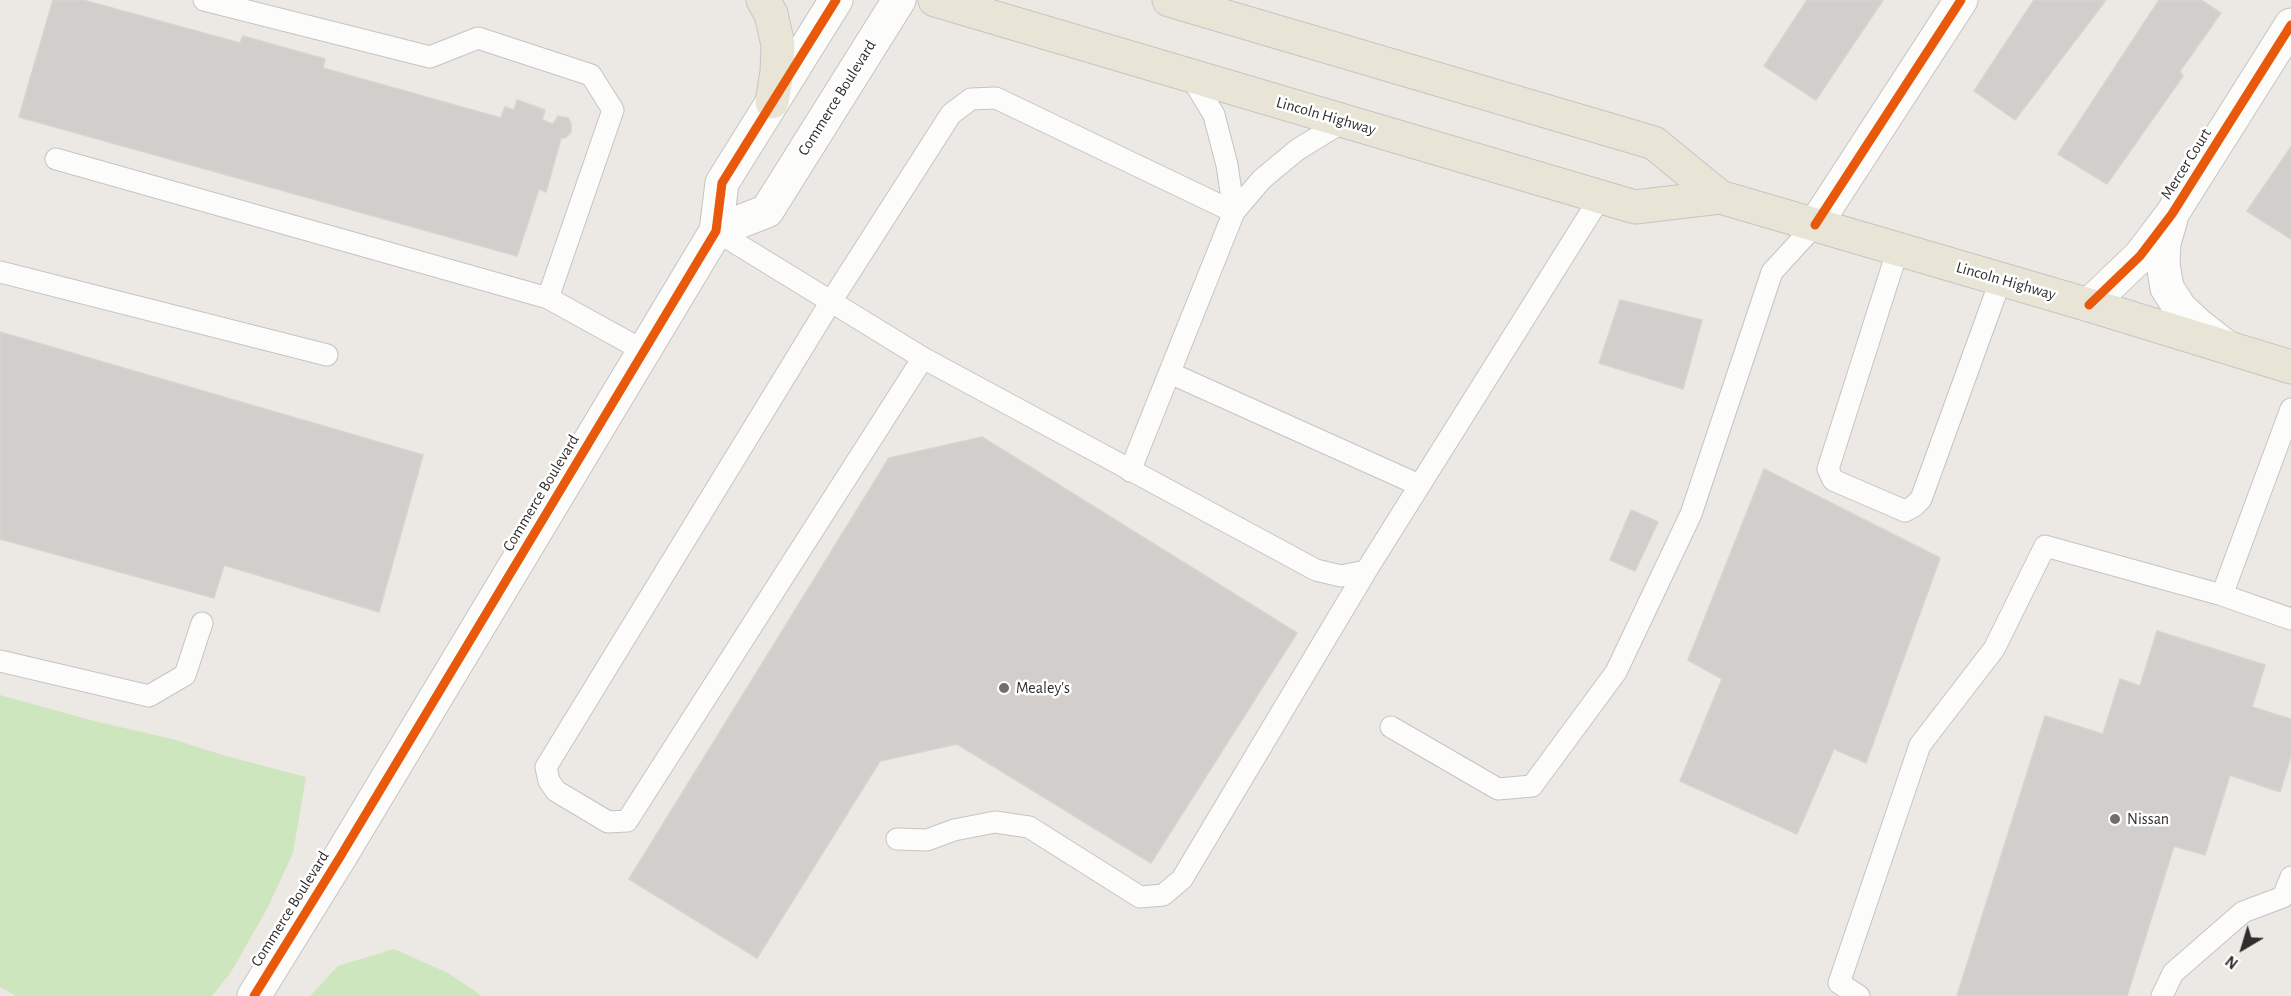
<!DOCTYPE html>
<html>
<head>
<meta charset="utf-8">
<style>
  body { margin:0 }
  #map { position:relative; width:2291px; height:996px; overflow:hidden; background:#ece8e4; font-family:"Alegreya Sans",sans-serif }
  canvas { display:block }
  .north { position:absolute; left:2213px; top:918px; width:60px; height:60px; -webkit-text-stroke:4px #fff; paint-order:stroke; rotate:218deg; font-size:16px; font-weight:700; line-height:24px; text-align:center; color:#2e2e2e }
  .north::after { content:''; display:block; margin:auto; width:21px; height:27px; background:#2e2e2e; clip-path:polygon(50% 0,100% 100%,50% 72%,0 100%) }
</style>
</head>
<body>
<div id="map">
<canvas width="2291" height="996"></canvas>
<div class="north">N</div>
</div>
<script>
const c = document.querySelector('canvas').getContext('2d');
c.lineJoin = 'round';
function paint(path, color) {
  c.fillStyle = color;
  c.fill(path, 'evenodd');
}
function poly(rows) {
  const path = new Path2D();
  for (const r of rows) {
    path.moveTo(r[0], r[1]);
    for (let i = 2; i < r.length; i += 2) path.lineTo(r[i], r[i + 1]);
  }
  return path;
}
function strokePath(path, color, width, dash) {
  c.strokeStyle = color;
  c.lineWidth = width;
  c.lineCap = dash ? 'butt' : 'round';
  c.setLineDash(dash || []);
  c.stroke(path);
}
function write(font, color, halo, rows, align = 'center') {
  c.font = font + ' "Alegreya Sans",sans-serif';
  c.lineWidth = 5;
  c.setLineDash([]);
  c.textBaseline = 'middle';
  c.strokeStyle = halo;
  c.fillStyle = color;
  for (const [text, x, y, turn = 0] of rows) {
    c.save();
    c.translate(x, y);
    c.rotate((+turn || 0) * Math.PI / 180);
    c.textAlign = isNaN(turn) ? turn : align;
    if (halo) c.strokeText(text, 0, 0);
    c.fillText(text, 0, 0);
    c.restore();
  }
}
const green = poly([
  [0,695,94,721,172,739,226,756,306,777,293,853,267,909,231,972,212,996,16,996,0,987],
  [394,949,448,973,482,996,310,996,338,966]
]);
const building = poly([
  [53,0,83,0,240,43,243,36,325,59,323,68,501,118,505,107,514,110,517,100,545,110,542,120,553,124,558,116,568,118,571,123,571,132,565,138,561,138,546,192,539,189,517,256,19,117,53,0],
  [1807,0,1883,0,1816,100,1764,66,1807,0],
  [2034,0,2106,0,2015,120,1974,91,2034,0],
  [2159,0,2201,0,2221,13,2180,71,2183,76,2107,184,2058,154,2159,0],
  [2291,147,2291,239,2247,211,2291,147],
  [1620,300,1702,320,1683,389,1599,363,1620,300],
  [0,332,423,455,379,612,224,565,214,598,0,539,0,332],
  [982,437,1297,633,1151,863,957,744,880,761,757,958,629,879,889,458,982,437],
  [1764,469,1940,558,1866,763,1834,749,1797,834,1680,781,1722,679,1688,660,1764,469],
  [1631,510,1658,522,1635,571,1610,560,1631,510],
  [2157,631,2265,665,2252,707,2291,719,2291,755,2280,792,2230,775,2205,855,2174,846,2127,996,1957,996,2045,716,2103,734,2120,679,2140,686,2157,631]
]);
const lane = poly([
  [204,0,430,57,478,38,591,75,613,110,548,298,644,351],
  [1190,75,1214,115,1227,165,1234,212,1262,179,1297,150,1344,121],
  [56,159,548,298],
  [716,231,923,358,1316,570,1341,576,1366,571,1601,196],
  [1898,249,1828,469,1833,480,1905,511,1914,506,1921,499,2001,279],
  [0,272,327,355],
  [923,358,627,821,608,822,556,791,549,781,546,767,830,303,951,114,971,99,996,98,1234,212,1130,471],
  [1170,373,1419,485],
  [2222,595,2291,619],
  [0,661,149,696,185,675,202,623],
  [1391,727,1498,789,1532,786,1616,672,1691,514,1772,272,1815,225],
  [897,839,927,840,954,830,995,822,1029,827,1140,897,1163,895,1182,879,1366,571],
  [1859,996,1839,983,1920,745,1994,649,2045,546,2222,595,2291,409],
  [2162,996,2173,973,2243,912,2283,897,2291,877]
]);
const street = poly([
  [2171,219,2164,243,2163,264,2167,288,2180,308,2198,325,2225,346],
  [1815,225,1961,0],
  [716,231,767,211,899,0],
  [2089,305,2140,256,2172,214,2291,25],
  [254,996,340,857,716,231,722,183,836,0]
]);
const primary = poly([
  [763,0,771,14,778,45,777,72,772,102],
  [935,0,1635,207,1720,197,2089,305,2291,367],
  [1169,0,1654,143,1720,197]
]);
const cycleway = poly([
  [1815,225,1961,0],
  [2089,305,2140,256,2172,214,2291,25],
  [254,996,340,857,716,231,722,183,836,0]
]);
const markers = [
  [1004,688,6,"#706f6e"],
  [2115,819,6,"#706f6e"]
];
const streetNames = [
  ["Commerce Boulevard",837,98,-58],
  ["Lincoln Highway",1326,116,16],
  ["Mercer Court",2186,164,-58],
  ["Lincoln Highway",2006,281,16],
  ["Commerce Boulevard",541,493,-59],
  ["Commerce Boulevard",290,909,-58]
];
const poiNames = [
  ["Mealey's",1016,688],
  ["Nissan",2127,819]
];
paint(green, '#cee6be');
paint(building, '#d1cecb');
strokePath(building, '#d7d4d0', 1.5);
strokePath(lane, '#c5c4c5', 23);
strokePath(street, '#c5c4c5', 35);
strokePath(primary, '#c6c5c4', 35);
strokePath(lane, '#fcfcfb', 21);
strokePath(street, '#fcfcfb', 33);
strokePath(primary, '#e8e4d6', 33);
strokePath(cycleway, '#e8590c', 9);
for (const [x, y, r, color] of markers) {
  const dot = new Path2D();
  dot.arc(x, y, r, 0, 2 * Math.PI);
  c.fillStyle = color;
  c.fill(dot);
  strokePath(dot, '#fff', 2);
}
write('16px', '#2e2e2e', '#fff', streetNames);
write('16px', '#2e2e2e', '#fff', poiNames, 'left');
</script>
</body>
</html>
